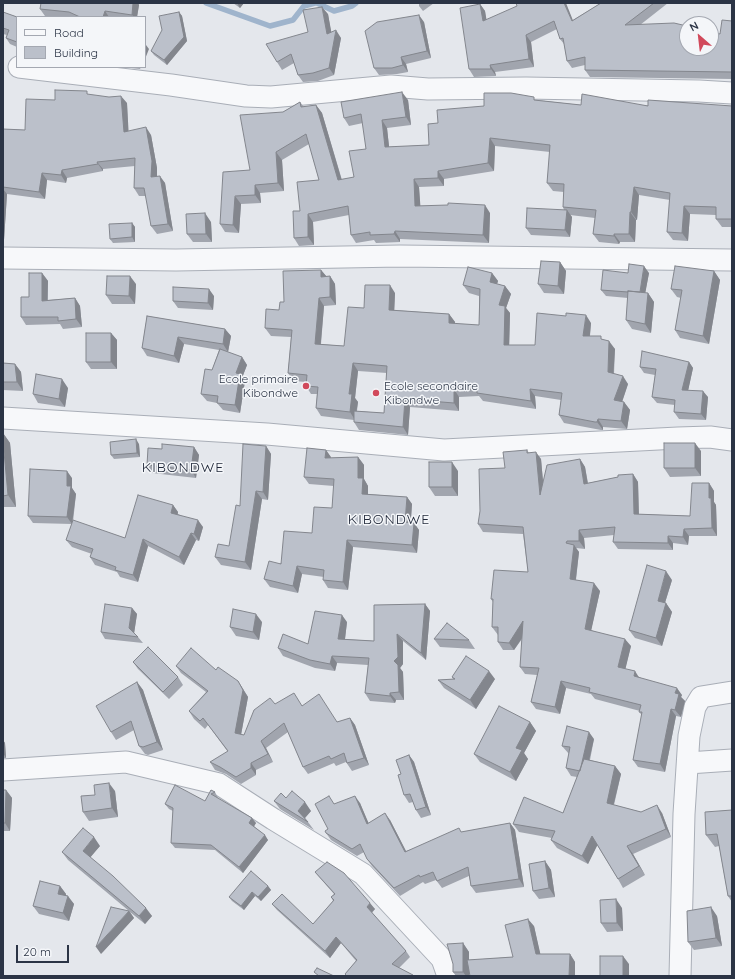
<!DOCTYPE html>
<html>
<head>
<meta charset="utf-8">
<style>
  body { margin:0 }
  #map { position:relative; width:735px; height:979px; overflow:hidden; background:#e4e7ec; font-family:Quicksand,sans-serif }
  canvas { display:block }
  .frame { position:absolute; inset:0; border:4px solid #2b3445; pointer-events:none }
  .legend { position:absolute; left:16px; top:16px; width:130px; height:52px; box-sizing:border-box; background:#f4f6f9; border:1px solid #a4a8b1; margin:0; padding:5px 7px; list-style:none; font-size:12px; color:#2b3445 }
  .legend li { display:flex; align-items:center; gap:8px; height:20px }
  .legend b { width:20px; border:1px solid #a4a8b1 }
  .north { position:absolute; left:679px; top:16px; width:40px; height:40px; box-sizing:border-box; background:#f4f6f9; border:1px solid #a4a8b1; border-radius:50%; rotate:332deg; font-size:11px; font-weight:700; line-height:16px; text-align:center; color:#2b3445 }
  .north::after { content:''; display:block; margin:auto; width:14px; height:18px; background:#d1495b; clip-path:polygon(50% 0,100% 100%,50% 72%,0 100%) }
  .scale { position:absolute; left:16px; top:945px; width:53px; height:18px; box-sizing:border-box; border:2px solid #2b3445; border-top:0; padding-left:5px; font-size:12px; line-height:14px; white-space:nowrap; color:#2b3445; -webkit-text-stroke:3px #f4f6f9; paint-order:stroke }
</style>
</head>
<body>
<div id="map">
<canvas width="735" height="979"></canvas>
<div class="frame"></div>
<ul class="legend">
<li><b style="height:5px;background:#f7f8fa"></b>Road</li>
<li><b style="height:11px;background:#bbc0ca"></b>Building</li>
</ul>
<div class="north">N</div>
<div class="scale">20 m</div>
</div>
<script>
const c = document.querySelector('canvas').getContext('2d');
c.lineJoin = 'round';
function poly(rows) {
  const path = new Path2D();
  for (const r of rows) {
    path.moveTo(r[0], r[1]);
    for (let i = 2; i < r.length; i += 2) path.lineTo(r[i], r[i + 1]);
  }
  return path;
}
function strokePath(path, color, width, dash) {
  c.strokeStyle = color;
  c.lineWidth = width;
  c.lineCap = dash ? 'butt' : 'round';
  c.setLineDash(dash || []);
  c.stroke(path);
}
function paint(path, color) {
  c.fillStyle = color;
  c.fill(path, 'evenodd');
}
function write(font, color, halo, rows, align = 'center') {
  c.font = font + ' Quicksand,sans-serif';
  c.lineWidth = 3;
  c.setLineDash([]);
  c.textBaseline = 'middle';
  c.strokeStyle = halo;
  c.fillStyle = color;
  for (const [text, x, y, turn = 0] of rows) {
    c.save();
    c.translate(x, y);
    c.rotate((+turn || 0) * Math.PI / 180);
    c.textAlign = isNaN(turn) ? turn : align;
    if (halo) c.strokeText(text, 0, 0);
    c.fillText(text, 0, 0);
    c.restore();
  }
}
const stream = poly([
  [206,3,270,26,293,20,304,6,315,3],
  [317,3,334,11,352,6,356,3]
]);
const minor = poly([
  [19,67,171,85,246,96,271,97,391,86,428,89,526,88,699,91,732,93],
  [3,258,176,260,400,256,732,260],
  [3,418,267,434,444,450,678,438,710,437,732,440],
  [688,763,732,760],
  [3,770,126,762,219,784,273,819,363,874,442,959,448,976],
  [680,976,684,814,689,736,695,707,701,697,732,692]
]);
const wall = poly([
  [133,3,138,3,139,5,137,17,57,17,45,16,40,9],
  [233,3,244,3,240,8],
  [419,3,434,3,423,11,419,6],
  [600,3,668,3,640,25,720,34,732,21,732,79,590,77,585,70,585,65,572,68,567,61,564,44,560,39,557,29,531,42,534,67,495,72,496,76,474,77,469,69,480,4,485,11,486,20,573,20,601,3],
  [3,12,17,17,17,47,10,44,6,38,7,35,3,34],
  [179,12,182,16,187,41,167,65,154,55,151,51],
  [328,14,331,32,341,38,334,75,318,81,303,82,298,75,294,63,282,70,277,62,308,32],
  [424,22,431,58,406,64,408,72,397,74,379,75,374,68],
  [122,67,141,67,140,69],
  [89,95,127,103,128,131,151,135,157,168,157,176,165,183,173,231,157,234,151,226,146,196,139,196,134,188,135,166,103,169,103,171,67,178,66,183,47,180,45,199,7,194,4,240,3,240,3,129,25,130,55,100],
  [408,100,411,125,387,128,389,147,429,145,438,123,537,100,581,105,732,106,732,227,722,227,716,219,716,215,690,214,688,241,673,240,667,232,670,200,639,195,637,220,636,220,635,242,620,242,619,244,599,242,593,234,595,218,570,215,572,217,570,237,531,235,526,228,564,210,563,207,564,192,553,191,547,183,550,152,495,146,494,171,444,179,444,186,419,187,420,206,490,213,489,243,400,239,400,242,376,243,374,240,356,243,351,235,349,215,313,222,314,245,299,246,294,238,300,211,319,180,309,144,282,160,284,191,260,193,261,203,241,204,239,233,225,232,220,224,283,112,300,102,304,107,316,105,322,113,342,180,354,177,366,149,363,123,349,126,344,118],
  [211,222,212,242,193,242,187,234],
  [132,223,135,227,135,242,113,243,110,239],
  [560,262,566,271,564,294,544,293,538,284],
  [321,270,326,276,330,276,335,284,336,305,324,306,321,344,344,346,364,308,395,293,394,310,449,314,455,322,455,324,479,325,479,296,469,293,463,285,492,273,498,281,497,284,505,286,511,294,506,308,510,313,509,345,535,345,591,323,590,336,604,340,615,349,614,374,628,384,622,402,624,402,630,410,627,429,603,427,603,430,601,430,564,423,559,415,561,400,535,396,536,409,483,401,479,396,459,397,459,411,410,407,408,435,359,430,354,422,354,420,321,416,316,408,317,394,311,394,306,386,306,382,294,381,288,373,291,337,271,336,265,328,279,310,284,302],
  [358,371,387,373,384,413,357,411,358,402,355,398],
  [714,271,720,280,709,344,680,338,675,330,681,298,677,297,671,289],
  [42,273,48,281,48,300,75,298,80,306,82,327,63,329,60,324,26,325,21,317,29,297],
  [628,273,649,273,645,293,648,293,654,302,651,333,632,329,626,320,628,298,606,296,601,290],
  [136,284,135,304,112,304,106,295],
  [214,296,213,310,178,308,173,301],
  [147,316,225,329,231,336,228,352,223,351,242,357,247,365,242,378,245,381,240,413,223,410,217,403,207,401,201,394,212,370,219,350,184,344,179,363,147,356,142,348],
  [111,333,117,340,117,369,91,369,86,362],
  [689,362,693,368,688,390,708,397,706,420,679,419,674,412,675,405,657,403,652,397,655,375,644,373,640,367],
  [3,363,15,364,21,372,23,391,3,390],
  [68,388,65,407,38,403,33,394],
  [3,433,10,443,16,507,3,507],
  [139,444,140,457,114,459,111,455],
  [266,446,271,454,268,500,262,499,251,570,221,565,215,557,229,546,240,506],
  [194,447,199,455,196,478,152,473,147,465],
  [326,450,331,458,358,457,364,465,364,479,368,486,368,494,407,497,412,504,411,522,414,523,419,530,417,553,353,547,348,590,328,588,323,580,324,577,302,574,298,593,270,587,264,579,312,533,332,508,334,486,309,484,304,477],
  [527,450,529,453,541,459,543,482,580,459,585,467,588,483,633,474,638,482,639,514,690,516,709,483,714,491,714,502,716,505,717,536,689,536,688,545,673,543,673,550,618,549,613,542,614,535,584,538,585,549,576,548,579,552,576,580,600,591,591,630,631,646,625,669,639,677,682,695,681,697,685,701,681,717,676,716,665,772,638,767,633,760,642,715,639,712,640,711,595,699,591,694,566,688,560,714,536,709,531,702,537,675,525,674,520,667,522,639,514,650,503,650,498,642,498,635,492,627,493,602,491,599,528,572,523,534,483,532,478,524,505,468],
  [701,451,701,476,670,477,664,468],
  [458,471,458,496,435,496,429,487],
  [72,478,72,488,76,494,73,522,125,538,173,505,178,512,178,514,203,527,199,541,196,540,184,565,148,546,138,582,120,577,117,572,95,565,90,557,92,554,72,547,66,540,72,524,33,523,28,516],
  [672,580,665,603,666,603,672,612,662,646,635,638,629,630],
  [425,604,430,611,426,660,403,641,403,664,400,668,403,672,404,700,396,700,395,703,370,701,365,693,368,665,337,663,335,671,315,668,283,656,278,648,308,644,347,622,345,639,374,641],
  [132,608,137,614,134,633,138,637,143,643,105,639,101,632],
  [262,622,259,640,236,636,230,627],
  [434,639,469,640,475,649,440,647],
  [133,662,178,677,183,685,169,699,138,669],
  [176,666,216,670,238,681,248,697,241,735,244,735,275,704,302,706,338,722,350,718,355,725,369,765,352,771,346,762,336,766,334,763,308,774,303,767,288,732,266,748,273,762,256,770,256,775,241,784,226,774,215,770,210,762,228,752,208,725,205,729,194,719,189,711,206,692,181,673],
  [452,677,495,679,476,709,444,688,438,680,453,679],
  [137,682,143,690,163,750,148,755,145,754,139,746,134,730,116,740,111,732],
  [530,722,536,731,524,753,528,759,516,781,480,762,474,754],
  [594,739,590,760,615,766,621,774,614,805,641,812,662,813,671,837,633,854,645,875,623,888,618,879,597,845,588,864,557,848,551,840,552,838,519,832,513,824,563,813,577,777,571,776,566,768,569,754,562,746],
  [3,740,5,743,6,758,3,758],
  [409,755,414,762,431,815,421,818,416,810,413,802,409,803,404,795,401,774],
  [3,790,6,790,12,798,10,831,3,831],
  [211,790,215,792,218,798,256,823,254,826,268,840,243,873,215,850,175,848,171,843,173,811,169,809,165,804,205,801],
  [115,791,118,817,89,821,83,812],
  [286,798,311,811,305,818,314,830,280,809,274,801],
  [360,803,368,823,390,820,406,851,462,832,510,823,515,830,524,887,476,893,471,886,469,876,442,888,436,880,425,884,423,882,400,896,372,866,367,859,364,852,357,856,331,840,326,833,328,829,335,804],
  [732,810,732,902,728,896,719,846,715,847,706,835],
  [100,846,90,857,152,916,145,924,130,912,134,918,101,954,129,911,68,860,62,852],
  [545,861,551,870,555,897,539,899,533,891],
  [315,872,375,909,372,913,406,951,410,957,399,968,413,975,414,976,346,976,345,974,356,961,341,943,330,958,277,910,272,904,313,924,333,901,331,897,334,894,320,878],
  [60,886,66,894,66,895,74,904,69,921,39,914,33,906],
  [268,886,271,890,261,901,255,896,244,910,232,901,229,897],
  [622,908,623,931,607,932,601,923],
  [717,916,722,946,694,950,688,942],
  [534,926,540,954,570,954,575,962,575,976,470,976,469,973,469,976,456,976,453,972,463,943,469,952,469,960,513,957]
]);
const shadedWall = poly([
  [133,3,138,3,139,5,137,17,134,17,132,15],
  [237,3,244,3,240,8],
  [564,3,566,3,576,28,572,21],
  [480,4,485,11,488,28,483,21],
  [322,7,328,14,333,41,327,34],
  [105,11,109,17,103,17],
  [179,12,182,16,187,41,167,65,164,60],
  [419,15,424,22,431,58,427,51],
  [336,30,341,38,334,75,329,68],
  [526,35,531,42,534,67,529,59],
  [146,45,149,49,145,59,145,48],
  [401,57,406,64,408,72,403,65],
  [490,65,495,72,496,76,491,69],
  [402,92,408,100,411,125,406,117],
  [121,96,127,103,129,139,124,132],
  [316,105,322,113,344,188,338,180],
  [382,120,387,128,390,155,385,147],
  [146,127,151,135,157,168,157,184,151,177],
  [490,138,495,146,494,171,488,163],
  [276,152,282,160,284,191,278,183],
  [97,162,103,169,103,171,98,164],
  [62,170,67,178,66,183,61,175],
  [438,171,444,179,444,186,438,178],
  [42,173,47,180,45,199,39,192],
  [160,176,165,183,173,231,168,224],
  [414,179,419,187,421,214,415,206],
  [255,185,260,193,261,203,255,195],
  [634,187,639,195,637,220,631,212],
  [3,189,7,194,4,240,3,239],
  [235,196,241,204,239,233,233,225],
  [485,205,490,213,489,243,483,235],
  [684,206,690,214,688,241,682,233],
  [567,210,572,217,570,237,565,230],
  [630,212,636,220,635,242,629,234],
  [205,213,211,222,212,242,206,234],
  [308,214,313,222,314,245,308,237],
  [132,223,135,227,135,242,132,237],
  [395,231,400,239,400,242,394,234],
  [614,234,620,242,619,244,614,236],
  [560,262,566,271,564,294,558,286],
  [644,266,649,273,644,300,640,293],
  [321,270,327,277,321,277],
  [714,271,720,280,709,344,703,336],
  [42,273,48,281,47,309,42,301],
  [492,273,498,281,495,290,490,282],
  [130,276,136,284,135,304,129,296],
  [330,276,335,284,336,305,330,297],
  [390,285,395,293,394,318,389,310],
  [505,286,511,294,506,308,510,313,509,353,504,345,499,305],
  [209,289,214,296,213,310,208,303],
  [648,293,654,302,651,333,645,324],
  [75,298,80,306,82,327,76,319],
  [319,298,324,306,320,352,315,344],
  [449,314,455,322,454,331,449,323],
  [586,315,591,323,589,344,583,336],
  [225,329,231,336,228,352,223,344],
  [111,333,117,340,117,369,111,362],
  [178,337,184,344,179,363,174,356],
  [609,341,615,349,613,380,608,372],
  [242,357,247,365,242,378,245,381,240,413,235,405,236,373],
  [689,362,693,368,687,396,682,390],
  [353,363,358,371,355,398,358,402,355,420,350,412,349,394],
  [15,364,21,372,23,391,17,382],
  [623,376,628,384,620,408,614,400],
  [62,379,68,388,65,407,59,399],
  [454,389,459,397,459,411,454,403],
  [530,389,535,396,536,409,531,401],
  [703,391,708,397,706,420,701,414],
  [405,399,410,407,408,435,403,427],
  [624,402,630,410,627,429,621,421],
  [598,419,603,427,603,430,597,422],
  [3,433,10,443,16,507,8,495,3,441],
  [136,439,139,444,140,457,137,453],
  [695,443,701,451,701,476,695,468],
  [266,446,271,454,268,500,263,492],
  [194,447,199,455,196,478,191,470],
  [326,450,331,457,330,465,325,458],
  [536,452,541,459,545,503,540,495],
  [358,457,364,465,364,479,368,486,368,502,362,494,358,478],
  [580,459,585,467,589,491,584,484],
  [452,462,458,471,458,496,452,487],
  [67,471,72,478,72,488,76,494,72,524,67,517],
  [633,474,638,482,639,521,634,514],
  [709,483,714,491,714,502,716,505,717,536,712,528,709,498],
  [256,491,262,499,251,570,245,562],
  [407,497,412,504,410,529,405,522],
  [173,505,178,512,176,520,171,513],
  [198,520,203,527,199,541,194,534],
  [414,523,419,530,417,553,412,545],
  [684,529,689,536,688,545,683,537],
  [579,530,584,538,585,549,579,541],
  [191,533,196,540,184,565,179,557],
  [668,536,673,543,673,550,668,543],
  [143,539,148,546,138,582,133,575],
  [347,540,353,547,348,590,343,582],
  [574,545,579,552,575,586,570,579],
  [297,566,302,574,298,593,293,586],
  [666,571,672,580,663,609,658,601],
  [594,583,600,591,590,636,585,629],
  [666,603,672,612,662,646,656,638],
  [425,604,430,611,426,660,421,653],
  [132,608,137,614,134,634,129,628],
  [256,614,262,622,259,640,253,632],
  [342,615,347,622,344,647,338,639],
  [523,621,528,629,514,650,509,643],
  [397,634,403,641,403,664,400,668,403,672,404,700,399,692,394,661],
  [625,639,631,646,624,675,618,667],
  [332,656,337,663,335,671,330,664],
  [489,671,495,679,476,709,470,700],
  [635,671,640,679,634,676],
  [238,681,248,697,240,740,235,733],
  [561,681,566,688,560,714,555,707],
  [137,682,143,690,163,750,157,742],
  [677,688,682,695,681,697,685,701,681,717,675,710,675,693],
  [390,693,396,700,395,703,390,696],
  [671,709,676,716,665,772,660,764],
  [350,718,355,725,369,765,364,758],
  [530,722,536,731,524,753,528,759,516,781,510,772,516,748],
  [589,732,594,739,585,778,580,771],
  [3,740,5,743,6,758,3,753],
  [261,741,266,748,273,762,268,754],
  [409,755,414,762,431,815,426,807],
  [251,763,256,770,256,775,251,768],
  [615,766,621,774,612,811,607,803],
  [109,783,115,791,118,817,112,808],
  [6,790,12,798,10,831,5,823],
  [355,796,360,803,372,831,367,824],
  [305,802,311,811,304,819,298,811],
  [657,805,662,813,671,837,666,829],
  [385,813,390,820,410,859,405,852],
  [252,818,256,823,253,828,249,823],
  [510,823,515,830,524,887,519,879],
  [265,835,268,840,243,873,239,867],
  [592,836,598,844,588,864,582,856],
  [94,837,100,846,89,859,83,851],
  [627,846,633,854,645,875,639,866],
  [545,861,551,870,555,897,549,888],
  [60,886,66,894,64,902,58,894],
  [268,886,271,890,261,901,258,897],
  [252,892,255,896,244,910,241,906],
  [68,896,74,904,69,921,63,913],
  [616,899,622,908,623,931,617,923],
  [370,903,375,909,371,913,367,907],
  [711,907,717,916,722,946,716,938],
  [146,908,152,916,145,924,139,916],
  [129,911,134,918,101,954,96,947],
  [528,919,534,926,542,961,536,954],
  [336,937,341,943,330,958,325,951],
  [463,943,469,952,469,976,466,976,463,972],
  [570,954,575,962,575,976,569,976],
  [623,956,629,964,629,976,623,976]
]);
const building = poly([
  [41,3,133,3,132,15,105,11,103,17,80,17,69,12,40,9,41,3],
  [516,3,564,3,572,21,601,3,600,3,654,3,625,25,674,23,687,26,687,48,711,48,711,32,720,34,722,20,732,21,732,72,585,70,585,57,567,61,563,38,560,39,554,21,526,35,529,59,490,65,491,69,469,69,460,8,480,4,483,21,517,6,516,3],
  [322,7,327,34,336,30,329,68,313,73,298,75,291,54,277,62,266,44,308,32,303,10,322,7],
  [3,12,17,17,17,42,6,38,9,30,3,28,3,12],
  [179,12,184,37,164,60,151,51,162,30,159,16,179,12],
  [419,15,427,51,401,57,403,65,392,68,374,68,365,31,377,22,419,15],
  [55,90,87,91,87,94,109,97,121,96,124,132,146,127,152,161,151,177,160,176,168,224,151,226,144,188,134,188,135,158,97,162,98,164,62,170,61,175,42,173,39,192,3,187,3,129,25,130,26,99,55,100,55,90],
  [402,92,406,117,382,120,385,147,429,145,428,124,438,123,437,110,484,106,484,93,511,93,534,97,534,100,581,105,582,94,648,106,648,100,732,106,732,219,716,219,716,207,684,206,682,233,667,232,670,193,634,187,631,212,630,212,629,234,614,234,614,236,593,234,596,210,563,207,564,184,547,183,550,145,490,138,488,163,438,171,438,178,414,179,415,206,448,205,448,203,485,205,483,235,395,231,394,234,370,235,370,232,351,235,348,206,308,214,308,237,294,238,293,211,300,211,297,182,319,180,306,134,276,152,278,183,255,185,255,195,235,196,233,225,220,224,223,172,250,170,240,115,283,112,300,102,301,107,316,105,338,180,354,177,349,151,366,149,361,114,344,118,341,102,402,92],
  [527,208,567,210,565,230,526,228,527,208],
  [205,213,206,234,187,234,186,214,205,213],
  [132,223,132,237,110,239,109,224,132,223],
  [541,261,560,262,558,286,538,284,541,261],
  [629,264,644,266,640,292,628,291,628,292,601,290,603,270,628,273,629,264],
  [675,266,714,271,703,336,675,330,682,290,671,289,675,266],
  [468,267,492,273,490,282,505,286,499,305,505,306,504,345,535,345,537,313,566,316,566,313,586,315,583,336,601,336,601,339,609,341,608,372,623,376,614,400,624,402,621,421,598,419,597,422,595,422,559,415,562,393,530,389,531,401,477,393,477,389,454,389,454,403,405,399,403,427,354,422,354,411,384,413,387,366,353,363,349,394,352,394,350,412,316,408,318,387,306,386,307,375,288,373,292,330,265,328,266,309,279,310,280,302,284,302,283,271,321,270,321,277,330,276,330,297,319,298,315,344,344,346,348,307,364,308,365,285,390,285,389,310,449,314,449,323,479,325,480,289,463,285,468,267],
  [29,273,42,273,42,301,75,298,76,319,58,321,58,317,21,317,21,297,29,297,29,273],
  [107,276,130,276,129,296,106,295,107,276],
  [173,287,209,289,208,303,173,301,173,287],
  [628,291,648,293,645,324,626,320,628,291],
  [147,316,225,329,223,344,178,337,174,356,142,348,147,316],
  [86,333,111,333,111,362,86,362,86,333],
  [220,349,242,357,236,373,240,374,235,405,217,403,218,396,201,394,205,369,212,370,220,349],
  [642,351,689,362,682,390,703,391,701,414,674,412,675,400,652,397,656,369,640,367,642,351],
  [3,363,15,364,17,382,3,382,3,363],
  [36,374,62,379,59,399,33,394,36,374],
  [136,439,137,453,111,455,110,442,136,439],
  [3,441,8,495,3,496,3,441],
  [664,443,695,443,695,468,664,468,664,443],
  [162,444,194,447,191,470,147,465,148,448,162,449,162,444],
  [243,444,266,446,263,492,256,491,245,562,215,557,218,544,229,546,236,505,240,506,243,444],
  [307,448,326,450,325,458,358,457,358,478,363,478,362,494,407,497,405,522,414,523,412,545,347,540,343,582,323,580,324,570,297,566,293,586,264,579,269,561,281,564,284,531,312,533,314,507,332,508,334,479,304,477,307,448],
  [527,450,527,453,536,452,540,495,547,465,580,459,584,484,618,477,618,475,633,474,634,514,690,516,692,483,709,483,709,498,711,498,712,528,684,529,683,537,668,536,668,543,613,542,615,527,579,530,579,541,567,541,566,543,574,545,570,579,594,583,585,629,625,639,618,667,635,671,634,676,677,688,675,693,679,694,675,710,671,709,660,764,633,760,642,712,639,712,641,705,589,692,590,688,561,681,555,707,531,702,539,668,520,667,523,621,509,643,498,642,498,627,492,627,493,599,491,599,494,570,528,572,523,527,478,524,480,511,479,469,505,468,503,452,527,450],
  [429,462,452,462,452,487,429,487,429,462],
  [30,469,67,471,67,486,71,486,67,517,28,516,30,469],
  [138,495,173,505,171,513,198,520,194,534,191,533,179,557,143,539,133,575,115,570,116,567,90,557,93,549,66,540,73,520,125,538,138,495],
  [647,565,666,571,658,601,666,603,656,638,629,630,647,565],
  [105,604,132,608,129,628,138,637,101,632,105,604],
  [425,604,421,653,397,634,398,657,394,661,398,665,399,692,390,693,390,696,365,693,369,658,332,656,330,664,310,660,278,648,283,634,308,644,315,611,342,615,338,639,374,641,374,605,425,604],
  [233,609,256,614,253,632,230,627,233,609],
  [447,623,469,640,434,639,447,623],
  [148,647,178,677,163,692,133,662,148,647],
  [191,648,216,670,218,667,238,681,243,690,235,733,244,735,254,710,270,698,275,704,294,693,302,706,319,694,337,722,350,718,364,758,347,763,344,753,331,759,329,756,303,767,284,723,261,741,268,754,251,763,251,768,236,777,220,767,210,762,228,751,203,718,200,721,189,711,208,691,176,666,191,648],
  [466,656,489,671,470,700,438,680,455,679,452,677,466,656],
  [137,682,157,742,143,747,139,746,131,721,111,732,96,706,137,682],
  [499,706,530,722,516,748,522,750,510,772,474,754,499,706],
  [567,726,589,732,580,771,566,768,570,747,562,746,567,726],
  [409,755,426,807,416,810,410,794,404,795,398,775,401,774,396,760,409,755],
  [584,759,615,766,607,803,641,812,657,805,666,829,627,846,639,866,618,879,592,836,582,856,551,840,555,831,513,824,524,797,563,813,584,759],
  [109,783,112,808,83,812,81,796,95,795,94,785,109,783],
  [175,785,205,801,211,790,215,792,211,794,252,818,249,823,265,835,239,867,211,845,171,843,173,808,165,804,175,785],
  [3,790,6,790,5,823,3,823,3,790],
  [292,791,305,802,298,811,308,822,274,801,281,793,286,798,292,791],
  [329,796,334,804,355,796,367,824,385,813,405,852,459,828,461,832,510,823,519,879,471,886,468,867,437,881,433,872,420,877,419,875,394,888,367,859,360,844,352,849,326,833,325,831,328,829,315,804,329,796],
  [732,810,732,896,728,896,717,834,706,835,705,812,732,810],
  [83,828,94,837,83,851,113,876,146,908,139,916,62,852,83,828],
  [545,861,549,888,533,891,529,864,545,861],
  [327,862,344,873,370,903,367,907,406,951,392,964,413,975,412,976,347,976,345,974,357,960,336,937,325,951,272,904,282,894,313,924,334,900,331,897,335,894,315,872,327,862],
  [251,871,268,886,258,897,252,892,241,906,229,897,251,871],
  [40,881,60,886,58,894,68,896,63,913,33,906,40,881],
  [616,899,617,923,601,923,600,900,616,899],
  [111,907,129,911,96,947,111,907],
  [711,907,716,938,688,942,687,911,711,907],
  [528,919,536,954,570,954,569,976,470,976,467,960,513,957,505,925,528,919],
  [463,943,463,972,453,972,453,964,447,944,463,943],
  [600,956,623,956,623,976,600,976,600,956],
  [317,968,334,976,319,976,314,972,317,968]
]);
const markers = [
  [306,386,4,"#d1495b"],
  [376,393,4,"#d1495b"]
];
const poiNames = [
  ["Ecole primaire",298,379],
  ["Kibondwe",298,393],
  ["Ecole secondaire",384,386,"left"],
  ["Kibondwe",384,400,"left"]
];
const quarterNames = [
  ["KIBONDWE",183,468],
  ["KIBONDWE",389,520]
];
strokePath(stream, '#9fb4cc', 5.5);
strokePath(minor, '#a9aeb7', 23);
strokePath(minor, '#f7f8fa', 21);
paint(wall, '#a1a5ae');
paint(shadedWall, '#83868d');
paint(building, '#bbc0ca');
strokePath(building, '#83868d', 1);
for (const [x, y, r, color] of markers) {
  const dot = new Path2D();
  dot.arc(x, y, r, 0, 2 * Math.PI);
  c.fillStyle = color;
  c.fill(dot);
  strokePath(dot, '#f4f6f9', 1.5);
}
write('12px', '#2b3445', '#f4f6f9', poiNames, 'right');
c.letterSpacing = '1px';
write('14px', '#1d2536', '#f4f6f9', quarterNames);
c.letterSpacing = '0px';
</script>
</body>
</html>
